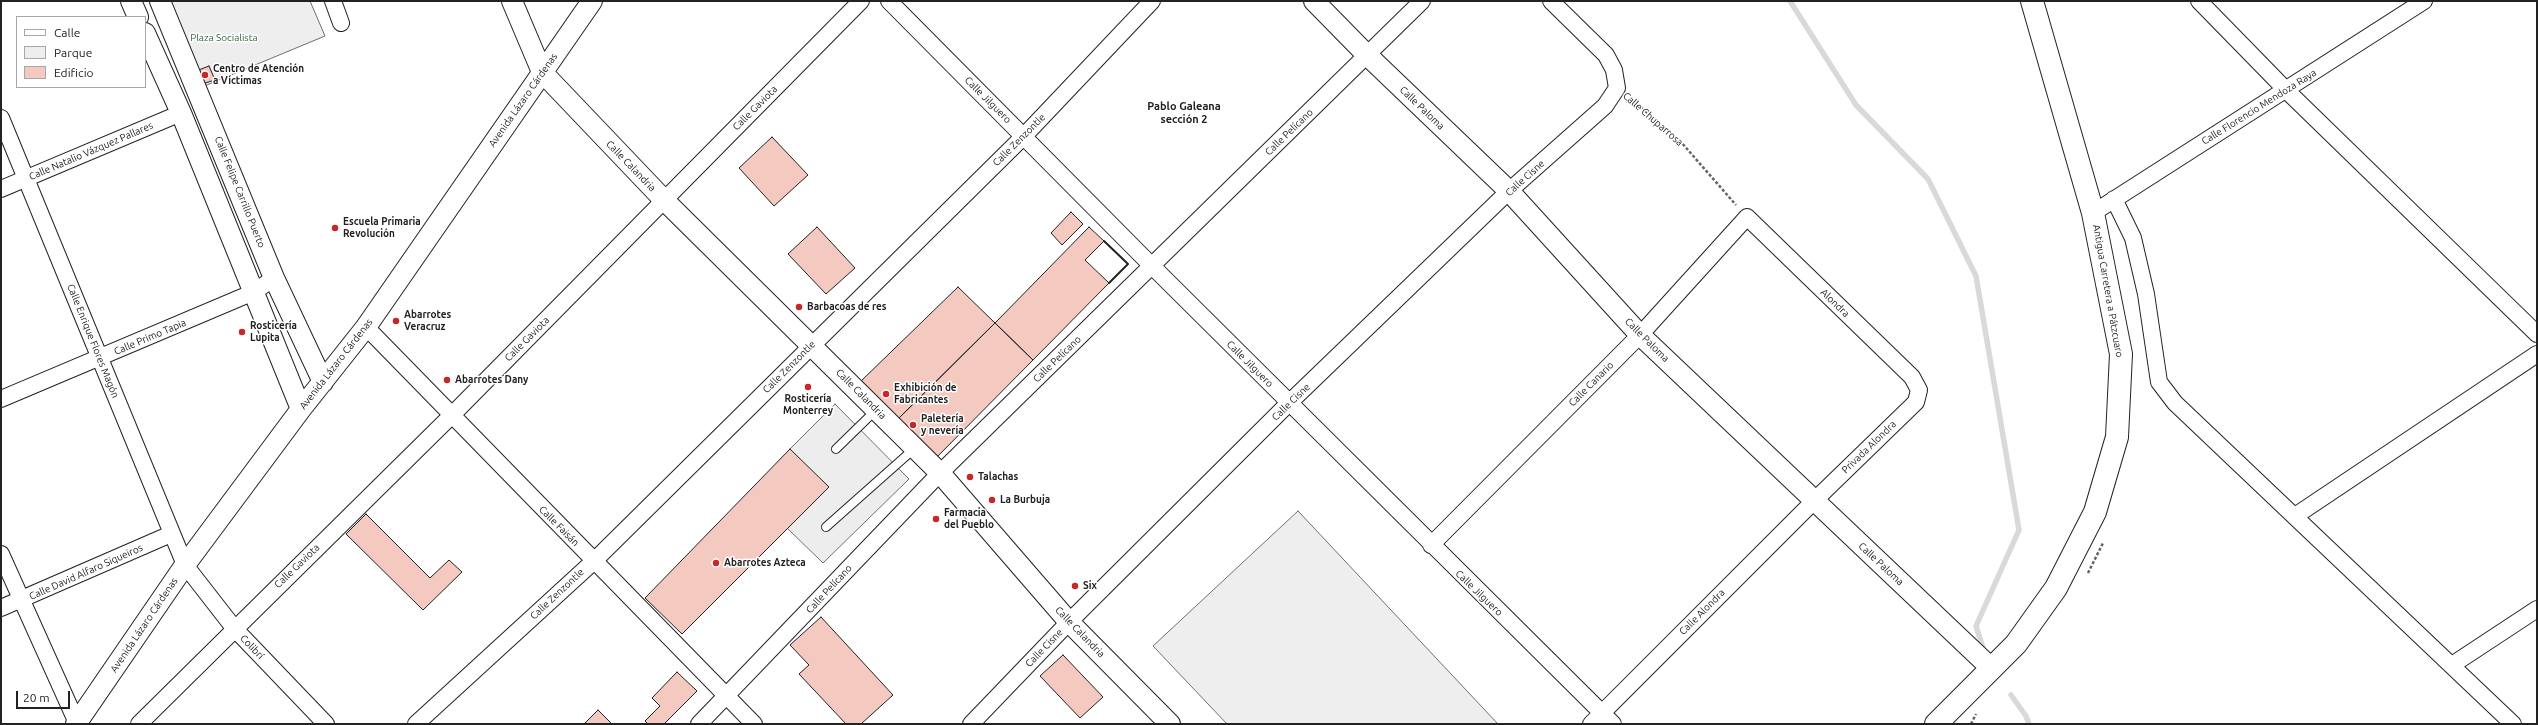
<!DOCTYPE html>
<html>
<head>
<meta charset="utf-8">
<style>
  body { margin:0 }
  #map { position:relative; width:2538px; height:725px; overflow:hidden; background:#fff; font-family:Ubuntu,sans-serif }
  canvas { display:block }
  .frame { position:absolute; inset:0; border:2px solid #222; pointer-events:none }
  .legend { position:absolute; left:16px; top:16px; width:130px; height:72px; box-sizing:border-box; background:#fff; border:1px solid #a7a7a7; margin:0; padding:5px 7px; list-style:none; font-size:12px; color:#222 }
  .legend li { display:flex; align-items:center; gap:8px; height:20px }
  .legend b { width:20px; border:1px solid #a7a7a7 }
  .scale { position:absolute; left:16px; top:691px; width:54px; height:18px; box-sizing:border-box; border:2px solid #222; border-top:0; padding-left:5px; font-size:12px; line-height:14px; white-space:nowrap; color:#222; -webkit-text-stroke:3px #fff; paint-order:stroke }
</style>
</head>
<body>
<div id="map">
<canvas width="2538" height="725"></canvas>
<div class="frame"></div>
<ul class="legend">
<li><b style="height:5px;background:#fff"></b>Calle</li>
<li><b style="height:11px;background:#eee"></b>Parque</li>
<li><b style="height:11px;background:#f3c9c0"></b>Edificio</li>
</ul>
<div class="scale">20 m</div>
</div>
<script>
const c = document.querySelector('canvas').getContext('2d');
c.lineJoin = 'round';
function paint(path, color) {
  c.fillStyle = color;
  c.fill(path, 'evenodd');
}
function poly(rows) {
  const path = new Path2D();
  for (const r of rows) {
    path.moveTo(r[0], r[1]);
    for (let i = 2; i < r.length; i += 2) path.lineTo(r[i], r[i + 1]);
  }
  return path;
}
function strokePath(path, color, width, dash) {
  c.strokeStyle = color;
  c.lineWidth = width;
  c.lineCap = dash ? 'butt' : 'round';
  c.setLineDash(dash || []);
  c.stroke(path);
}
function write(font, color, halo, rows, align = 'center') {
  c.font = font + ' Ubuntu,sans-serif';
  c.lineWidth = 3;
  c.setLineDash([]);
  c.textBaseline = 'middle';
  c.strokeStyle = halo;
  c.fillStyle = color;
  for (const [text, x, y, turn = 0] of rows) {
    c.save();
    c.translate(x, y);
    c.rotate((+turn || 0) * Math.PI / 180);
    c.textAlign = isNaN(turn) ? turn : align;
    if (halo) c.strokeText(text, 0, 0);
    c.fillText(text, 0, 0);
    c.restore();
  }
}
const green = poly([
  [166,1,310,1,325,36,202,87,166,1],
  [1298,511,1498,724,1227,724,1153,646,1298,511]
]);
const parking = poly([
  [835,404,909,479,823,563,787,528,790,449,835,404]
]);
const stream = poly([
  [1790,1,1856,105,1928,179,1976,276,2019,530,1976,626,1984,651],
  [2011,695,2026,716,2029,724]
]);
const building = poly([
  [209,66,215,80,202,84,196,71,209,66],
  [772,137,808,175,774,206,739,168,772,137],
  [1071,212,1083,224,1062,245,1051,233,1071,212],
  [817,227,855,268,826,294,788,254,817,227],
  [1089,227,1104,241,1085,260,1109,283,1033,360,995,323,1089,227],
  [958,287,995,323,897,420,860,382,958,287],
  [995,323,1033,360,936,458,897,420,995,323],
  [790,449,829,487,682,634,645,598,790,449],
  [366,514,430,578,449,560,462,572,423,610,346,534,366,514],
  [821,617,893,695,861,724,846,724,799,674,809,665,790,645,821,617],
  [1063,655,1103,697,1080,718,1040,676,1063,655],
  [677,672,697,691,664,724,648,724,645,721,660,706,652,698,677,672],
  [598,710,612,724,584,724,598,710]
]);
const path = poly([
  [1630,98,1681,142,1736,205],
  [2088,573,2103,543],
  [1971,724,1976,714]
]);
const service = poly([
  [836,449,876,410],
  [826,527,915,448]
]);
const minor = poly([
  [333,1,341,23],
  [889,1,1152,266,1613,724],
  [2199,1,2286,90,2537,334],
  [1,118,185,565,234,628,326,724],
  [1,189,181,113],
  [2114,199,2133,238,2146,294,2159,382,2175,403,2513,724],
  [2093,213,2424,1],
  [366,327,754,724],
  [1,399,254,292,274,278],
  [2295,516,2537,354],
  [1431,545,1640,335,1747,217,1912,377,1919,390,1916,402,1814,501,1591,724],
  [1,554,77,723],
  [1,608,171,534],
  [2452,665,2537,609],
  [139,724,451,416,861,1],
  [416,724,594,561,1024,136,1152,1],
  [699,724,940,473,1422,1],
  [971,724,1069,622,1289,403,1509,191,1605,106,1617,88,1614,70,1606,55,1551,1]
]);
const tertiary = poly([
  [131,1,138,17],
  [160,1,274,278,323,382],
  [512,1,542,72,664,200,940,473,1069,622,1170,724],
  [1314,1,1367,55,1509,191,1640,335,1992,669],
  [145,33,181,113,301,409],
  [76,724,185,565,301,409,366,327,592,1]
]);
const secondary = poly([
  [1936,724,2016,644,2056,588,2095,512,2117,437,2121,354,2093,213,2032,1]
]);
const wall = poly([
  [1104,241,1128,264,1109,283]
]);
const markers = [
  [205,75,4,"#c62828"],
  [335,228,4,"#c62828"],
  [799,307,4,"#c62828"],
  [396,321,4,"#c62828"],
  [242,332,4,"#c62828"],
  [447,380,4,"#c62828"],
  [808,387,4,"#c62828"],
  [886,394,4,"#c62828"],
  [913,425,4,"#c62828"],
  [970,477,4,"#c62828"],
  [992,500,4,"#c62828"],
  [936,519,4,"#c62828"],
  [716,563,4,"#c62828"],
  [1075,586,4,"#c62828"]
];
const parkNames = [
  ["Plaza Socialista",224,38]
];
const poiNames = [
  ["Centro de Atención",213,69],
  ["a Víctimas",213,81],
  ["Escuela Primaria",343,222],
  ["Revolución",343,234],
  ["Barbacoas de res",807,307],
  ["Abarrotes",404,315],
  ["Veracruz",404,327],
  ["Rosticería",250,326],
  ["Lupita",250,338],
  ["Abarrotes Dany",455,380],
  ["Exhibición de",894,388],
  ["Fabricantes",894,400],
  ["Rosticería",808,399,"center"],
  ["Monterrey",808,411,"center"],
  ["Paletería",921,419],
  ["y nevería",921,431],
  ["Talachas",978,477],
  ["La Burbuja",1000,500],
  ["Farmacia",944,513],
  ["del Pueblo",944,525],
  ["Abarrotes Azteca",724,563],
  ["Six",1083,586]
];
const streetNames = [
  ["Avenida Lázaro Cárdenas",523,100,-55],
  ["Calle Jilguero",988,100,45],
  ["Calle Florencio Mendoza Raya",2259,107,-32],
  ["Calle Gaviota",755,108,-45],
  ["Calle Paloma",1422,108,44],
  ["Calle Chuparrosa",1653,119,41],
  ["Calle Pelícano",1289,132,-44],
  ["Calle Zenzontle",1019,140,-45],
  ["Calle Natalio Vázquez Pallares",91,151,-23],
  ["Calle Calandria",631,166,46],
  ["Calle Cisne",1525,178,-42],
  ["Calle Felipe Carrillo Puerto",240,192,68],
  ["Antigua Carretera a Pátzcuaro",2108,291,80],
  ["Alondra",1835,303,44],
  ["Calle Primo Tapia",150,337,-23],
  ["Calle Gaviota",527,339,-45],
  ["Calle Paloma",1647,340,45],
  ["Calle Enrique Flores Magón",93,341,68],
  ["Calle Pelícano",1057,359,-44],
  ["Avenida Lázaro Cárdenas",336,364,-52],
  ["Calle Jilguero",1250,364,45],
  ["Calle Zenzontle",789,367,-45],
  ["Calle Canario",1591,384,-45],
  ["Calle Calandria",861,394,45],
  ["Calle Cisne",1291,402,-44],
  ["Privada Alondra",1869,447,-44],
  ["Calle Faisán",559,526,45],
  ["Calle Paloma",1881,564,43],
  ["Calle Gaviota",297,566,-44],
  ["Calle David Alfaro Siqueiros",86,572,-24],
  ["Calle Pelícano",829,589,-47],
  ["Calle Jilguero",1479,593,44],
  ["Calle Zenzontle",557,594,-43],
  ["Calle Alondra",1702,612,-45],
  ["Avenida Lázaro Cárdenas",144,625,-56],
  ["Calle Calandria",1080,632,46],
  ["Colibrí",252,647,46],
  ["Calle Cisne",1044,648,-46]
];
const neighbourhoodNames = [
  ["Pablo Galeana",1184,106],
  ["sección 2",1184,119]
];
paint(green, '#eee');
strokePath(green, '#6f6f6f', 1);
paint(parking, '#ededed');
strokePath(parking, '#6f6f6f', 1);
strokePath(stream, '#d9d9d9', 5.5);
paint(building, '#f3c9c0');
strokePath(building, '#222', 1);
strokePath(service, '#222', 10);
strokePath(minor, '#222', 18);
strokePath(tertiary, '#222', 22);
strokePath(secondary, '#222', 24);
strokePath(path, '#646464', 2.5, [3, 2]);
strokePath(service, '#fff', 8);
strokePath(minor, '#fff', 16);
strokePath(tertiary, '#fff', 20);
strokePath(secondary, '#fff', 22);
strokePath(wall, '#222', 2);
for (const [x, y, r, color] of markers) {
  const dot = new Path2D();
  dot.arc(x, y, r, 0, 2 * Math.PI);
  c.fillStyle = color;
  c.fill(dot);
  strokePath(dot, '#fff', 1.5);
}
write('10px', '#2f5e38', '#fff', parkNames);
write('bold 10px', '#222', '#fff', poiNames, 'left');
write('10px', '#222', '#fff', streetNames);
write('bold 11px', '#222', '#fff', neighbourhoodNames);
</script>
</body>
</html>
